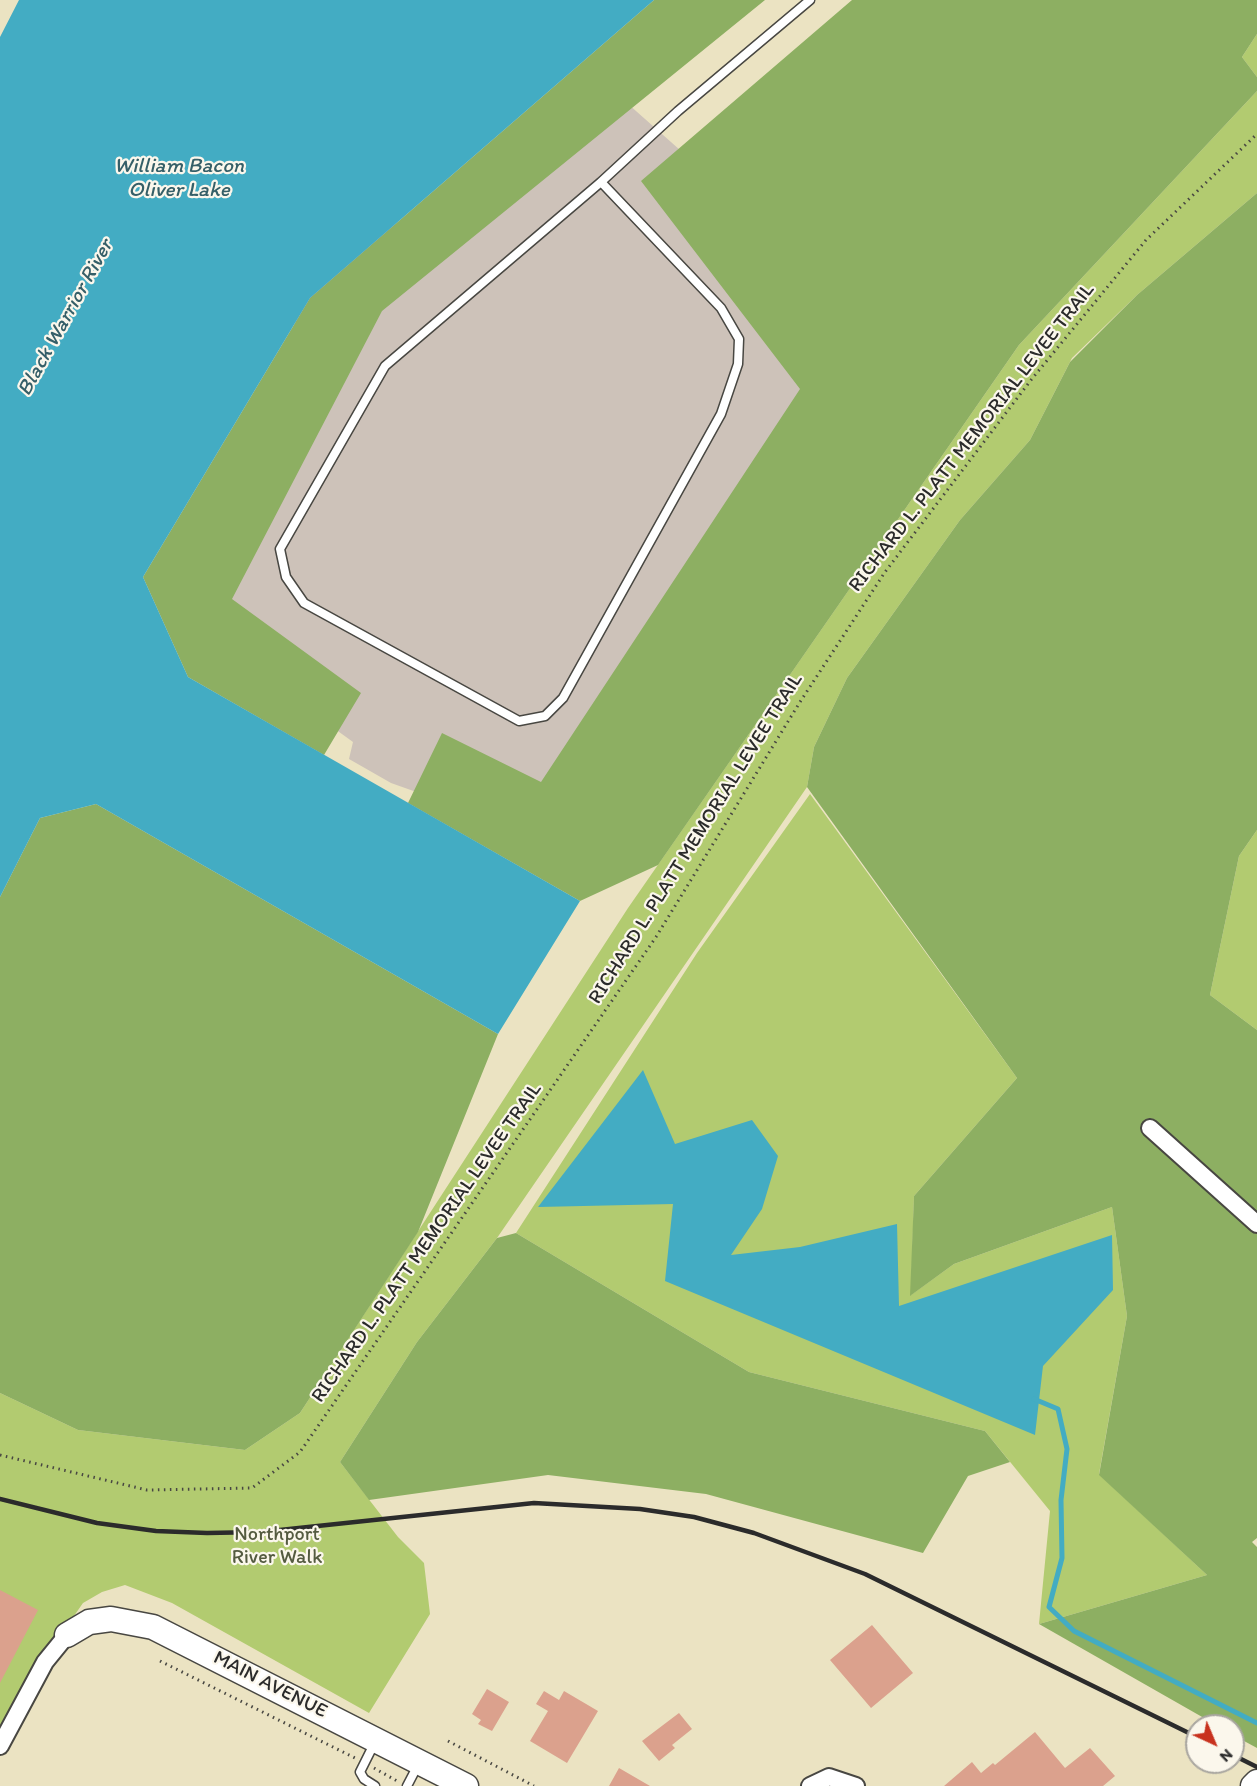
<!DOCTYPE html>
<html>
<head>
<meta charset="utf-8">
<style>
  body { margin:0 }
  #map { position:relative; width:1257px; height:1786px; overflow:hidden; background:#ebe3c2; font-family:Itim,sans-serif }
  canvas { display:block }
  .north { position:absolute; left:1185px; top:1714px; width:60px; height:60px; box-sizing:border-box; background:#fbf7ec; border:2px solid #a8a59f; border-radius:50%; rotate:136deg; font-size:16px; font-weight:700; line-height:24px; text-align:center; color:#2b2b2b }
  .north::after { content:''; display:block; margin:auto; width:21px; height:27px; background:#c8321e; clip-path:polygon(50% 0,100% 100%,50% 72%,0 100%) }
</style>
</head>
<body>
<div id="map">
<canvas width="1257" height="1786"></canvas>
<div class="north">N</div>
</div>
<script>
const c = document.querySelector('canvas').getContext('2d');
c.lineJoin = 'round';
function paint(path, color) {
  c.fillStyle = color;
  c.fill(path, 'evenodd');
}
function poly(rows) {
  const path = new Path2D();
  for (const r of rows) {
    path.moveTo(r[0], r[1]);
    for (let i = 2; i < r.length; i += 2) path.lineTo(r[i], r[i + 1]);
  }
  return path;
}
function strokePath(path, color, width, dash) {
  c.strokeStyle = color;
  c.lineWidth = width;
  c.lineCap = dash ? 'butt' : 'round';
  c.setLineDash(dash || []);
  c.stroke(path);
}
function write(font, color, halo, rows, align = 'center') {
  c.font = font + ' Itim,sans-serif';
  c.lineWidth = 4.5;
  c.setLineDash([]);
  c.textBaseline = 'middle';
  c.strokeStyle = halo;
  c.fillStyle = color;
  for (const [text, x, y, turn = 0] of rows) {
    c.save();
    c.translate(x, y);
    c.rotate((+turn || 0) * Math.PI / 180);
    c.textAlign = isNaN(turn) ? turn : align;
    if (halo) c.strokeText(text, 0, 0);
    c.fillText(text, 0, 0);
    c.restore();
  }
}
const industrial = poly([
  [601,80,900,345,565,856,467,810,391,783,349,759,353,742,335,729,187,639,308,285]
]);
const green = poly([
  [1257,34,1257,77,1242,57],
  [1257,91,1257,193,1137,295,1072,358,1030,440,960,520,847,678,814,747,807,787,497,1238,417,1342,340,1462,398,1537,424,1563,430,1614,369,1713,172,1603,125,1585,102,1592,83,1603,32,1676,0,1734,0,1393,78,1430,245,1450,300,1413,628,908,1019,345],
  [810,794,1017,1078,914,1196,911,1295,954,1264,1112,1207,1127,1316,1099,1474,1207,1575,1039,1624,1050,1511,985,1431,749,1372,516,1233,697,953],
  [1257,830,1257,1030,1210,995,1239,856]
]);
const forest = poly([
  [654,0,765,0,382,311,232,599,361,693,324,755,188,677,143,577,310,298],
  [852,0,1257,0,1257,34,1242,57,1257,77,1257,91,1019,345,658,865,580,901,408,803,442,733,541,782,800,389,641,181],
  [1257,193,1257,830,1239,856,1210,995,1257,1030,1257,1538,1252,1542,1257,1547,1257,1748,1233,1735,1233,1726,1218,1726,1039,1624,1207,1575,1099,1475,1127,1316,1112,1207,954,1264,910,1296,914,1196,1017,1078,807,787,814,747,847,678,960,520,1030,440,1070,362,1137,295],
  [96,804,498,1034,418,1232,300,1413,245,1450,78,1430,0,1393,0,897,40,818],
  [516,1233,749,1372,985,1431,1010,1462,968,1476,923,1553,706,1494,548,1475,369,1500,340,1462,417,1342,497,1238]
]);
const water = poly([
  [19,0,654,0,310,298,143,577,188,677,580,901,498,1034,96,804,40,818,0,897,0,37],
  [643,1070,675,1144,752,1120,778,1156,762,1209,731,1255,800,1247,897,1224,899,1306,1112,1235,1113,1290,1043,1366,1035,1435,665,1281,673,1204,538,1207]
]);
const stream = poly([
  [1034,1399,1058,1409,1067,1449,1061,1500,1062,1558,1049,1607,1074,1631,1257,1723]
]);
const building = poly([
  [0,1590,38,1610,0,1683],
  [872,1625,913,1673,871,1708,830,1660],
  [487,1689,509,1702,492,1731,478,1724,481,1720,472,1714],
  [544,1691,559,1700,564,1691,598,1711,567,1763,530,1741,548,1711,536,1704],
  [679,1713,692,1729,672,1745,675,1748,659,1761,642,1741],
  [1035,1732,1065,1768,1090,1748,1115,1776,1103,1786,944,1786,972,1762,981,1773,993,1763,995,1765],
  [619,1768,650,1786,609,1786]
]);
const path = poly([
  [0,1455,147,1490,252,1488,300,1452,656,937,800,702,885,572,1031,380,1146,240,1257,134],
  [160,1661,355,1758],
  [448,1741,534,1786],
  [374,1768,397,1781]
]);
const lane = poly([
  [601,182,721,308,739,339,738,364,721,414,563,698,545,716,519,721,304,603,286,577,280,549,385,366,601,182],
  [601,182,678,111,810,0],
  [375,1742,360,1772,364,1779,375,1786],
  [407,1786,418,1765]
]);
const street = poly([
  [1150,1128,1257,1224],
  [0,1746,45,1662,67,1635],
  [810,1786,829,1777,856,1786]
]);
const secondary = poly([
  [67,1635,89,1622,111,1619,153,1627,466,1786],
  [1253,1786,1257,1782]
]);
const rail = poly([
  [0,1499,97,1523,156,1531,207,1533,261,1532,534,1503,640,1509,694,1517,754,1533,865,1574,1197,1737],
  [1233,1755,1257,1767]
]);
const streetNames = [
  ["RICHARD L. PLATT MEMORIAL LEVEE TRAIL",972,438,-52],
  ["RICHARD L. PLATT MEMORIAL LEVEE TRAIL",696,839,-58],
  ["RICHARD L. PLATT MEMORIAL LEVEE TRAIL",427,1243,-55],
  ["MAIN AVENUE",270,1685,27]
];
const parkNames = [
  ["Northport",277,1535],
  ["River Walk",277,1558]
];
const waterNames = [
  ["William Bacon",179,167],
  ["Oliver Lake",179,191],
  ["Black Warrior River",66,318,-61]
];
paint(industrial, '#cdc2b9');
paint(green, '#b2cb70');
paint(forest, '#8daf62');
paint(water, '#43acc3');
strokePath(stream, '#43acc3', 5);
paint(building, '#dba18d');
strokePath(lane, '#484742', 11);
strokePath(street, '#484742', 20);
strokePath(secondary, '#484742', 27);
strokePath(path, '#484742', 3, [1.5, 4.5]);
strokePath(lane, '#fff', 8);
strokePath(street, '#fff', 16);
strokePath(secondary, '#fff', 24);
strokePath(rail, '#2b2b2b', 4.5);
write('20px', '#2b2b2b', '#fbf7ec', streetNames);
write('20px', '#545b40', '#fbf7ec', parkNames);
write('italic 21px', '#355f68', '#fbf7ec', waterNames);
</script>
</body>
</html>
